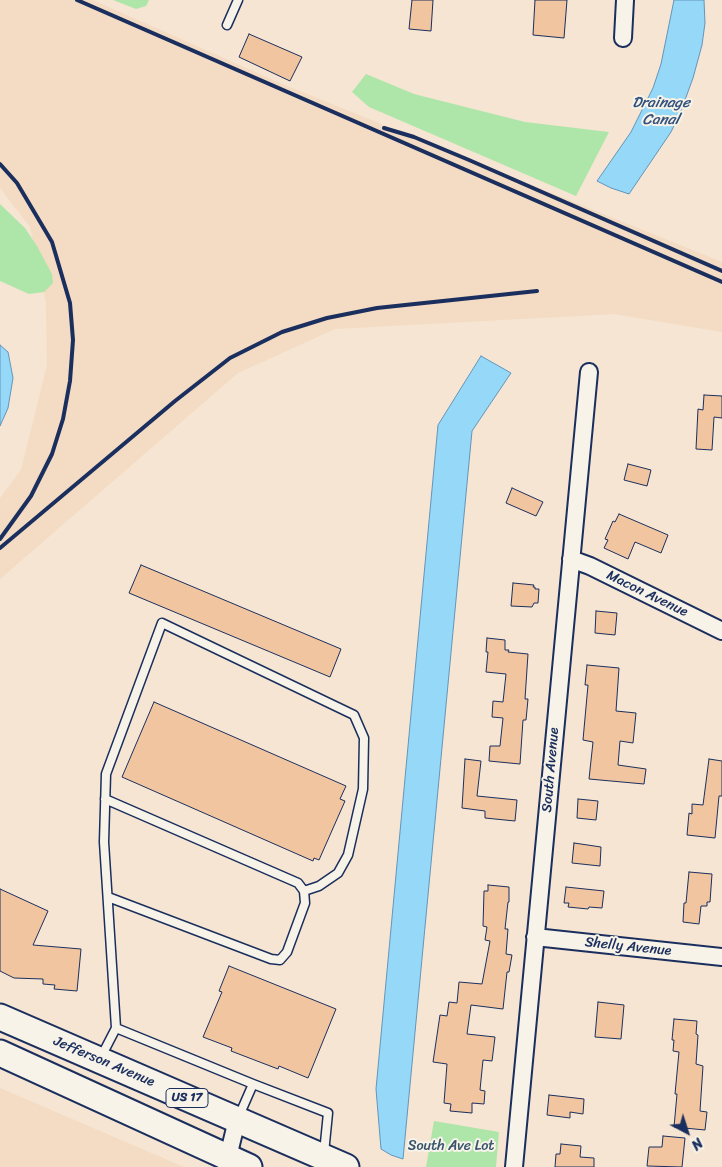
<!DOCTYPE html>
<html>
<head>
<meta charset="utf-8">
<style>
  body { margin:0 }
  #map { position:relative; width:722px; height:1167px; overflow:hidden; background:#f5e5d2; font-family:Sriracha,sans-serif }
  canvas { display:block }
  .north { position:absolute; left:662px; top:1107px; width:50px; height:50px; -webkit-text-stroke:4px #f7f3e8; paint-order:stroke; rotate:140deg; font-size:14px; font-weight:700; line-height:20px; text-align:center; color:#1b2f5e }
  .north::after { content:''; display:block; margin:auto; width:18px; height:22px; background:#1b2f5e; clip-path:polygon(50% 0,100% 100%,50% 72%,0 100%) }
</style>
</head>
<body>
<div id="map">
<canvas width="722" height="1167"></canvas>
<div class="north">N</div>
</div>
<script>
const c = document.querySelector('canvas').getContext('2d');
c.lineJoin = 'round';
function paint(path, color) {
  c.fillStyle = color;
  c.fill(path, 'evenodd');
}
function poly(rows) {
  const path = new Path2D();
  for (const r of rows) {
    path.moveTo(r[0], r[1]);
    for (let i = 2; i < r.length; i += 2) path.lineTo(r[i], r[i + 1]);
  }
  return path;
}
function strokePath(path, color, width, dash) {
  c.strokeStyle = color;
  c.lineWidth = width;
  c.lineCap = dash ? 'butt' : 'round';
  c.setLineDash(dash || []);
  c.stroke(path);
}
function write(font, color, halo, rows, align = 'center') {
  c.font = font + ' Sriracha,sans-serif';
  c.lineWidth = 4;
  c.setLineDash([]);
  c.textBaseline = 'middle';
  c.strokeStyle = halo;
  c.fillStyle = color;
  for (const [text, x, y, turn = 0] of rows) {
    c.save();
    c.translate(x, y);
    c.rotate((+turn || 0) * Math.PI / 180);
    c.textAlign = isNaN(turn) ? turn : align;
    if (halo) c.strokeText(text, 0, 0);
    c.fillText(text, 0, 0);
    c.restore();
  }
}
const built = poly([
  [0,0,93,0,280,83,722,262,722,332,614,314,335,329,238,373,0,579,0,498,21,470,47,365,46,302,30,227,0,188],
  [0,1088,184,1167,0,1167]
]);
const green = poly([
  [113,0,149,0,146,6,136,9],
  [366,74,414,94,525,122,609,132,576,196,369,107,352,92],
  [0,204,25,228,37,246,52,274,53,283,44,292,29,294,0,281],
  [434,1121,499,1132,496,1167,426,1167]
]);
const water = poly([
  [674,0,704,0,705,23,702,45,693,78,681,111,671,132,629,194,611,188,597,181,631,132,653,88,661,64,674,0],
  [0,345,8,352,13,378,8,408,0,426,0,345],
  [481,356,511,373,472,431,403,1159,391,1155,381,1149,376,1089,438,425,481,356]
]);
const building = poly([
  [412,0,433,0,431,31,409,29,412,0],
  [535,0,567,0,564,38,533,35,535,0],
  [249,34,302,57,290,81,239,57,249,34],
  [704,395,722,396,722,418,714,417,712,450,696,449,698,409,703,410,704,395],
  [628,464,651,470,647,486,624,480,628,464],
  [512,488,543,502,536,516,506,503,512,488],
  [619,514,668,535,661,553,635,542,628,559,604,548,608,540,605,539,613,521,615,522,619,514],
  [141,565,341,649,330,677,129,593,141,565],
  [513,583,534,585,533,587,535,587,535,589,539,589,538,603,534,603,532,607,511,606,513,583],
  [596,611,617,613,615,635,595,633,596,611],
  [487,638,505,640,505,650,509,650,508,652,528,654,525,699,528,699,526,720,523,720,520,764,489,761,490,746,500,746,503,718,492,717,493,701,503,702,506,674,486,672,488,652,486,652,487,638],
  [587,665,619,668,616,711,636,713,633,743,620,741,618,765,646,769,644,784,589,779,593,742,583,740,588,685,585,685,587,665],
  [154,702,346,786,340,799,345,801,319,860,314,858,313,861,122,777,154,702],
  [465,759,481,761,477,796,517,800,515,821,485,818,485,811,462,808,465,759],
  [709,759,722,761,722,796,719,796,715,838,687,835,689,813,692,814,692,804,703,805,709,759],
  [578,799,598,801,596,820,577,818,578,799],
  [574,843,601,847,600,866,572,863,574,843],
  [689,872,712,874,710,902,707,902,707,906,701,906,699,924,683,922,684,903,686,903,689,872],
  [488,885,509,887,509,902,508,902,505,929,508,929,506,954,512,955,509,972,507,972,503,1009,471,1005,467,1034,495,1037,492,1061,483,1060,480,1090,485,1091,484,1104,472,1103,472,1113,450,1111,451,1104,444,1103,447,1064,433,1062,440,1015,447,1016,449,1002,457,1003,459,982,482,984,490,941,485,940,487,927,483,926,484,891,488,891,488,885],
  [566,887,604,891,602,908,589,907,588,909,568,907,569,903,564,903,566,887],
  [0,889,48,911,33,945,81,949,77,991,54,989,55,985,43,984,43,979,14,978,0,971,0,889],
  [229,966,336,1009,308,1078,279,1066,278,1069,231,1051,232,1048,203,1037,222,992,219,991,229,966],
  [598,1002,624,1005,621,1039,595,1037,598,1002],
  [674,1019,697,1021,696,1034,698,1035,696,1064,703,1066,700,1111,707,1112,705,1130,674,1127,677,1094,675,1094,679,1052,673,1051,674,1040,672,1040,674,1019],
  [549,1095,584,1099,583,1114,570,1112,570,1118,547,1115,549,1095],
  [663,1136,685,1138,682,1167,647,1166,649,1147,662,1147,663,1136],
  [561,1144,581,1146,580,1157,594,1158,594,1167,555,1167,556,1154,560,1154,561,1144]
]);
const lane = poly([
  [227,25,238,0],
  [105,799,298,883,304,891,305,903,287,952,280,960,271,959,108,897],
  [116,1028,104,842,106,774,162,623,354,715,364,738,363,789,348,855,338,873,319,886,304,891],
  [101,1057,116,1028,253,1084,328,1113,324,1153],
  [239,1116,253,1084]
]);
const street = poly([
  [623,38,625,0],
  [571,559,590,566,722,631],
  [535,937,722,957],
  [226,1165,237,1120],
  [514,1167,589,372]
]);
const primary = poly([
  [0,1017,346,1167],
  [0,1053,249,1167]
]);
const rail = poly([
  [77,0,722,282],
  [384,128,414,137,469,160,722,271],
  [0,164,17,183,52,242,70,303,73,340,70,381,63,419,52,454,31,496,0,539],
  [0,548,175,401,230,358,282,332,327,318,377,308,537,291]
]);
const shields = [
  [187,1098,42]
];
const shieldNames = [
  ["US 17",187,1098]
];
const streetNames = [
  ["Macon Avenue",647,594,26],
  ["South Avenue",551,770,-85],
  ["Shelly Avenue",628,947,6],
  ["Jefferson Avenue",104,1062,23]
];
const parkNames = [
  ["South Ave Lot",451,1146]
];
const waterNames = [
  ["Drainage",661,103],
  ["Canal",661,120]
];
paint(built, '#f4dbc3');
paint(green, '#aee6aa');
paint(water, '#95d8f7');
strokePath(water, '#6494ba', 1);
paint(building, '#f0c5a0');
strokePath(building, '#1b2f5e', 1);
strokePath(lane, '#1b2f5e', 11);
strokePath(street, '#1b2f5e', 20);
strokePath(primary, '#1b2f5e', 29);
strokePath(lane, '#f7f3e8', 8);
strokePath(street, '#f7f3e8', 16);
strokePath(primary, '#f7f3e8', 25);
strokePath(rail, '#1b2f5e', 4);
for (const [x, y, w] of shields) {
  const box = new Path2D();
  box.roundRect(x - w / 2, y - 9.5, w, 19, 4);
  c.fillStyle = '#f7f3e8';
  c.fill(box);
  strokePath(box, '#1b2f5e', 1);
}
write('bold 12px', '#1b2f5e', null, shieldNames);
write('14px', '#1b2f5e', '#f7f3e8', streetNames);
write('14px', '#38546d', '#f7f3e8', parkNames);
write('italic 15px', '#33517d', '#f7f3e8', waterNames);
</script>
</body>
</html>
